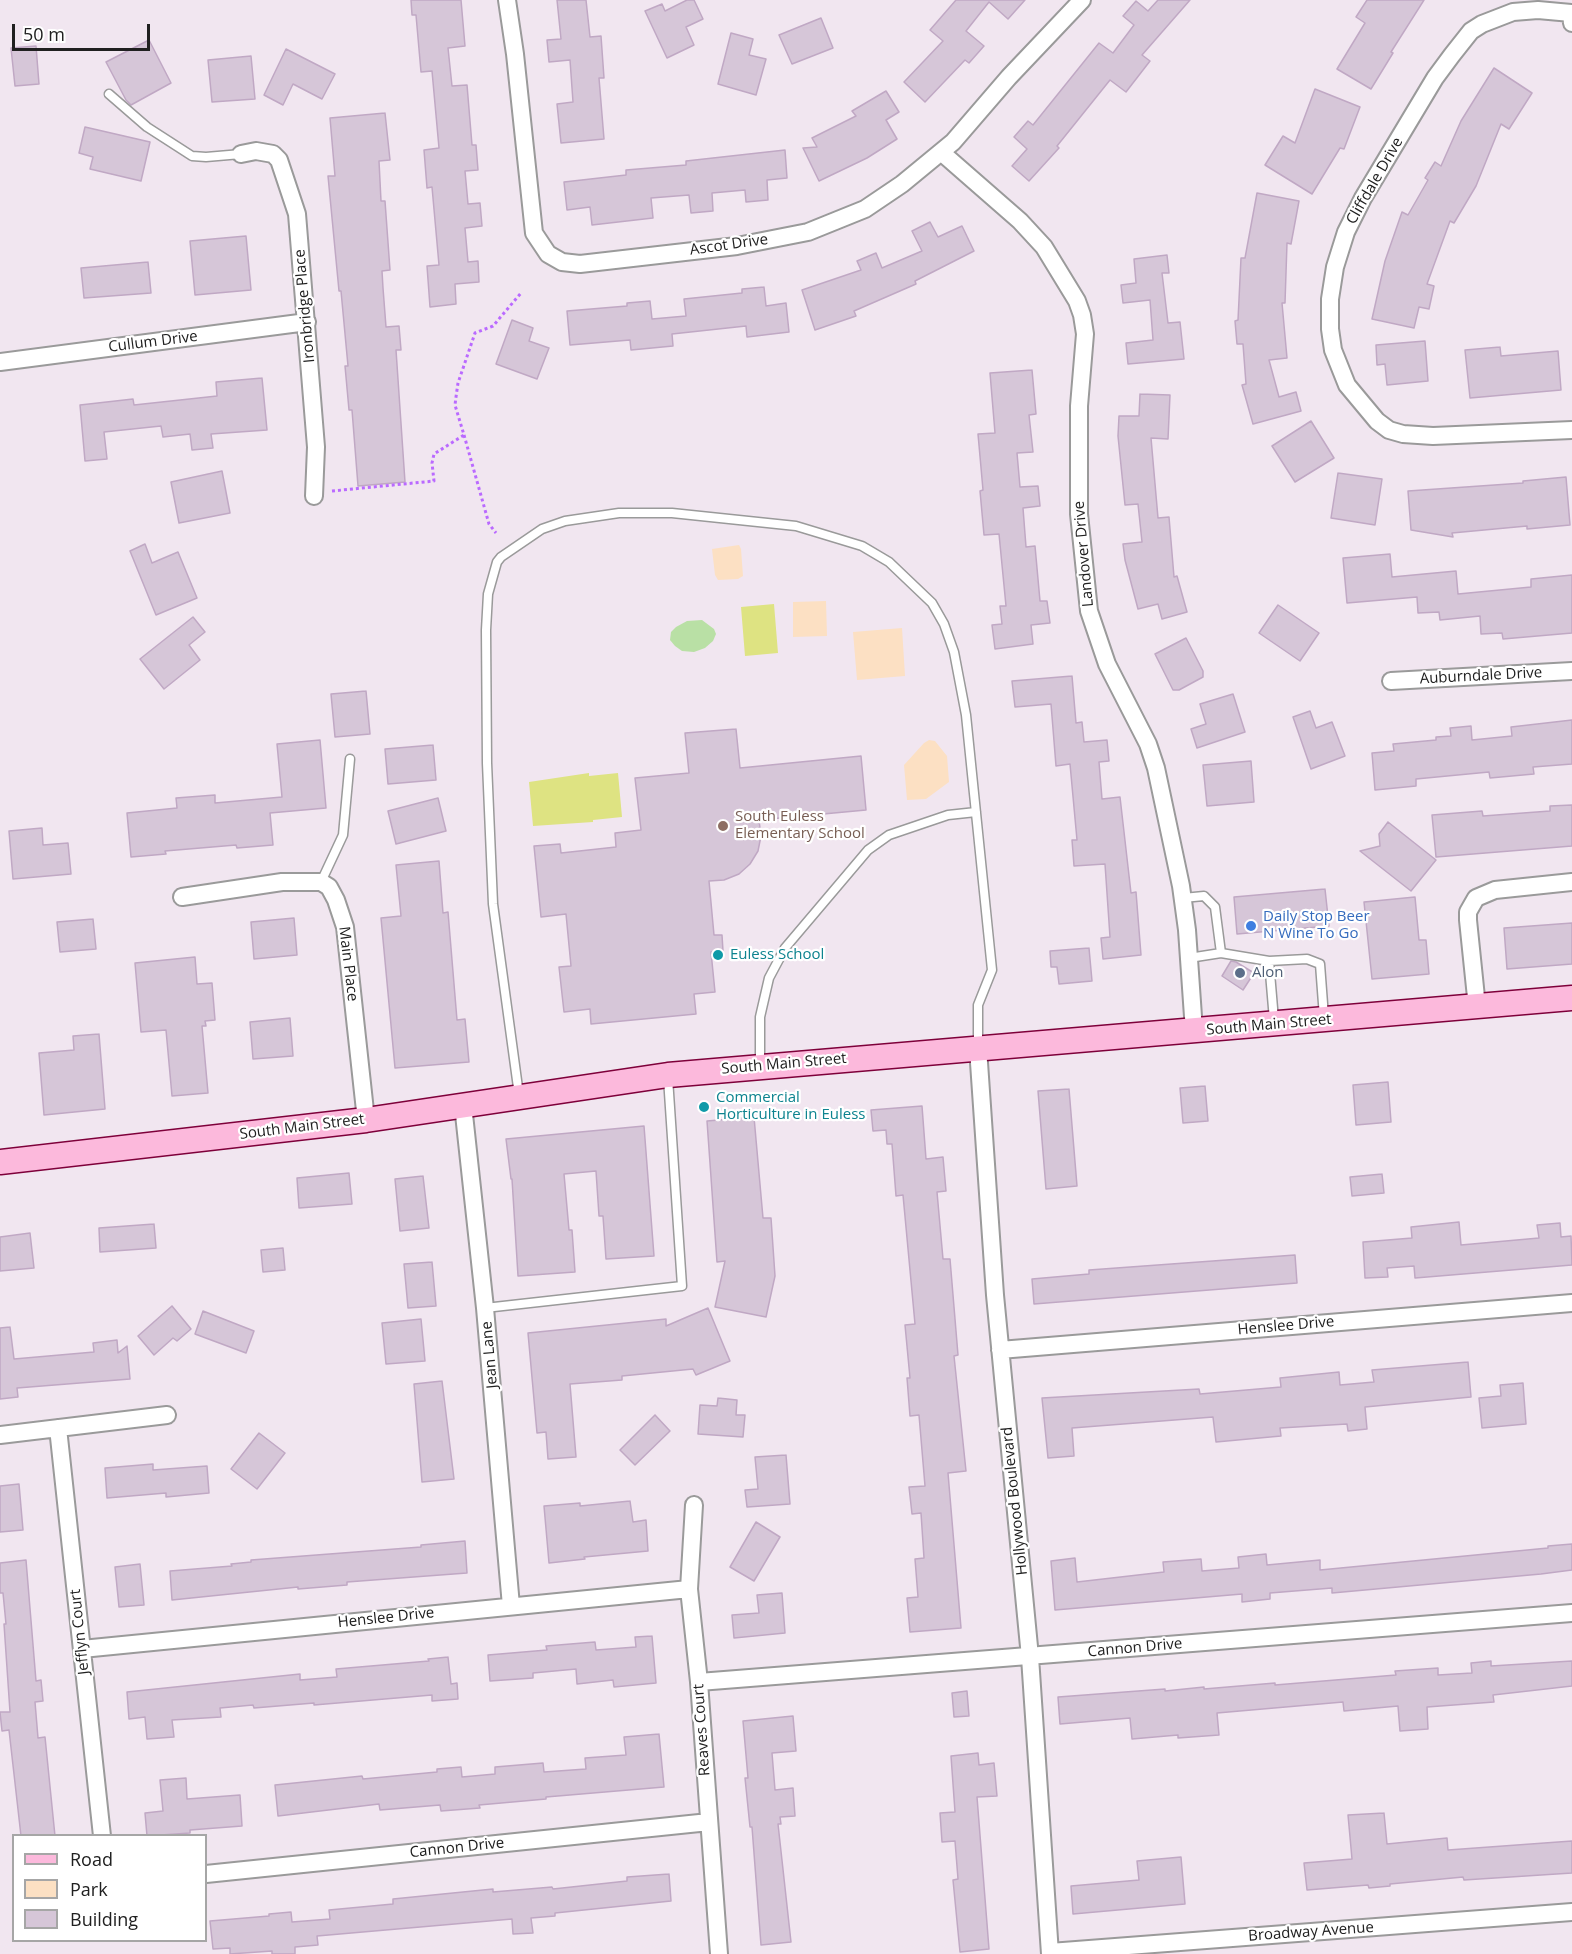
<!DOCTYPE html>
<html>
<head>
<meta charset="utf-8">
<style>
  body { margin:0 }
  #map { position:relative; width:1572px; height:1954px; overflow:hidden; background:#f1e6f0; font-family:"Open Sans",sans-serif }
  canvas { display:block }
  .legend { position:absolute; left:12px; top:1834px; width:195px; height:108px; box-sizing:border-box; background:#fff; border:2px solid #a6a6a6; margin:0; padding:8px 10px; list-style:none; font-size:18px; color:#202020 }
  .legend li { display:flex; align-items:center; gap:12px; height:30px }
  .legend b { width:30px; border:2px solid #a6a6a6 }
  .scale { position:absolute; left:12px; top:24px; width:138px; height:27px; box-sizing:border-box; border:3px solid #202020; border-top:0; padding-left:8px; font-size:18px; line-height:21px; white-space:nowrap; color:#202020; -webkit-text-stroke:4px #fff; paint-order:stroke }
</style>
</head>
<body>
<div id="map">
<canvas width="1572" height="1954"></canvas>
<ul class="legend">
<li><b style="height:8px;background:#fcb9dc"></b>Road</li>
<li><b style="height:16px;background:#fce0c3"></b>Park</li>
<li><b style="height:16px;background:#d6c6d8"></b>Building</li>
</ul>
<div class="scale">50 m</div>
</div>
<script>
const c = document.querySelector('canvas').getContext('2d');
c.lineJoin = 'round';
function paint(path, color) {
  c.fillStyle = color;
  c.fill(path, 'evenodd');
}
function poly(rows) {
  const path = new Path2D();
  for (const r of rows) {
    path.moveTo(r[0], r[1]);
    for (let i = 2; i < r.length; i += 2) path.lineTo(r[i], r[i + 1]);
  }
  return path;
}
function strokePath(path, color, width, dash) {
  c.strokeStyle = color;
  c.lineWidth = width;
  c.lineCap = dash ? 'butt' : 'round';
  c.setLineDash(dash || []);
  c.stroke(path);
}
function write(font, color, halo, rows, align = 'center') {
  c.font = font + ' "Open Sans",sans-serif';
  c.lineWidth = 4.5;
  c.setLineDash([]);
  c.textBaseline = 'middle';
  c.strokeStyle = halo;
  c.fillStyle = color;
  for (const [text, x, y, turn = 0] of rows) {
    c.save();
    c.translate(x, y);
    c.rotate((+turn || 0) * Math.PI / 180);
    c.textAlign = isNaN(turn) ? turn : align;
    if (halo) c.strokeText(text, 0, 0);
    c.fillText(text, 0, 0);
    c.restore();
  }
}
const park = poly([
  [739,545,741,549,743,576,738,579,718,580,715,575,712,549],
  [826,601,827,636,793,637,793,602],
  [902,628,905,676,857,680,853,632],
  [929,740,935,741,947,756,949,782,926,799,907,800,904,765,924,743]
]);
const pitch = poly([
  [774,604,778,653,745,656,741,607],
  [589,773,589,776,618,773,622,817,593,820,593,822,533,826,529,782]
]);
const water = poly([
  [702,620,714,629,716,634,713,641,705,648,694,652,682,651,675,646,670,640,671,632,676,627,687,621]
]);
const building = poly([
  [411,0,461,0,465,46,448,48,452,86,467,85,472,145,476,145,478,170,465,171,468,204,480,203,482,226,465,228,468,262,478,261,479,282,455,284,456,304,430,307,427,266,439,265,432,187,427,188,424,150,439,148,432,71,421,72,416,15,412,15,411,0],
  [557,0,586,0,590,37,601,36,604,78,599,78,604,139,561,143,557,104,573,102,570,60,549,62,547,40,561,39,557,0],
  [687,0,694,0,703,19,686,27,694,45,667,58,645,11,662,4,665,11,687,0],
  [956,0,1025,0,1008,19,989,2,966,31,984,46,969,63,965,60,925,102,904,82,943,41,930,30,956,0],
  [1158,0,1190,0,1142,55,1150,61,1126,92,1110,80,1057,146,1059,148,1029,181,1012,166,1027,149,1014,137,1028,121,1033,125,1099,43,1113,53,1134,25,1123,16,1136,1,1148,11,1158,0],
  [1367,0,1424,0,1391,52,1393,53,1371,89,1337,69,1365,23,1356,17,1367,0],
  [821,18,833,48,792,64,779,35,821,18],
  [731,33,753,39,749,55,766,59,756,95,718,84,731,33],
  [149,40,171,83,131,105,126,100,106,62,149,40],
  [36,46,39,84,15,86,11,48,36,46],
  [286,49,335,74,322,99,293,84,283,105,264,95,286,49],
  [251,56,255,99,212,102,208,60,251,56],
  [1494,68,1532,93,1509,129,1501,124,1476,186,1454,223,1450,221,1427,284,1434,286,1429,309,1419,307,1414,328,1372,319,1385,261,1402,212,1408,215,1428,180,1425,178,1435,162,1441,166,1461,121,1494,68],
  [1315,89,1360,107,1344,149,1340,148,1312,194,1265,165,1283,136,1295,143,1315,89],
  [886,91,899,112,886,120,897,139,867,158,819,181,803,148,817,147,812,138,856,116,852,111,886,91],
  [385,113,390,160,379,161,381,201,385,201,390,270,382,271,383,288,386,327,399,326,401,350,396,350,405,482,358,486,352,410,349,410,345,366,348,366,341,291,339,291,328,176,335,176,330,118,385,113],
  [85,127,150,142,141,181,90,169,93,157,79,153,85,127],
  [785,150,787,178,767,180,768,200,746,202,745,190,712,193,713,211,691,213,689,195,651,198,653,218,592,225,590,207,567,210,564,182,626,175,626,170,686,165,686,161,785,150],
  [1257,193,1299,201,1291,244,1287,243,1285,303,1282,303,1287,358,1269,360,1279,397,1296,392,1301,411,1253,424,1242,385,1246,384,1243,344,1237,344,1235,321,1238,320,1241,258,1245,258,1257,193],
  [930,222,938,237,962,226,974,251,915,281,916,284,854,311,856,316,815,330,802,290,861,270,857,261,876,253,882,268,922,251,912,231,930,222],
  [246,236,251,290,195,295,190,241,246,236],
  [1167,255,1169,273,1162,273,1168,323,1180,322,1184,359,1128,364,1126,343,1153,340,1150,300,1123,303,1121,285,1136,283,1134,259,1167,255],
  [148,262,151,293,84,298,81,268,148,262],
  [764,287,766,306,786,303,789,332,747,337,746,326,672,334,673,346,631,350,630,340,570,345,567,311,627,306,627,303,650,301,652,319,686,316,684,299,742,293,742,289,764,287],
  [512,320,533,328,529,341,549,348,537,379,496,364,512,320],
  [1425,341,1428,381,1387,385,1385,364,1377,365,1376,345,1425,341],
  [1500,347,1501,356,1558,351,1561,390,1470,398,1465,350,1500,347],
  [1032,370,1036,414,1029,415,1033,452,1017,453,1020,487,1038,486,1040,506,1023,508,1026,547,1035,546,1040,601,1047,601,1050,623,1031,625,1033,644,995,649,992,625,1002,624,1000,606,1006,606,999,534,984,535,980,491,983,490,978,434,995,433,990,373,1032,370],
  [262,378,267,430,211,434,213,448,192,450,190,434,163,437,161,426,104,432,107,459,85,461,80,405,133,399,134,405,217,396,216,382,262,378],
  [1140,394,1170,395,1168,439,1151,438,1158,518,1169,517,1174,577,1177,576,1187,612,1162,619,1158,604,1138,609,1125,560,1123,544,1142,542,1138,504,1125,505,1118,436,1119,416,1139,416,1140,394],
  [1311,421,1334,458,1295,482,1272,446,1311,421],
  [222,471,230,513,179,523,171,482,222,471],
  [1338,473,1382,479,1375,525,1331,518,1338,473],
  [1566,477,1570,525,1527,529,1527,526,1452,533,1453,537,1411,530,1408,491,1523,483,1523,481,1566,477],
  [145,544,152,563,178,552,197,598,156,615,130,551,145,544],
  [1390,554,1392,577,1456,571,1458,594,1531,587,1531,579,1572,575,1572,633,1503,639,1502,633,1481,634,1480,616,1440,620,1439,612,1418,613,1417,597,1347,603,1343,558,1390,554],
  [1278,605,1319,633,1300,661,1259,633,1278,605],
  [193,617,205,632,189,645,200,660,164,689,140,659,193,617],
  [1186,638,1203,671,1203,677,1179,690,1173,690,1155,654,1186,638],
  [1072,676,1076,723,1082,722,1084,742,1107,740,1109,761,1099,762,1102,799,1120,797,1131,893,1136,892,1141,955,1103,959,1101,938,1110,937,1105,864,1074,866,1072,840,1077,840,1070,764,1056,766,1051,704,1015,707,1012,681,1072,676],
  [366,691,370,734,335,737,331,694,366,691],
  [1233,694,1245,732,1197,748,1191,729,1206,724,1200,704,1233,694],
  [1310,711,1316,728,1332,722,1345,756,1311,769,1293,717,1310,711],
  [1572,720,1572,764,1533,767,1534,774,1490,778,1489,772,1416,779,1416,786,1375,790,1372,753,1394,751,1393,744,1436,740,1436,737,1451,736,1450,728,1471,726,1472,740,1512,736,1511,727,1572,720],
  [736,729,740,768,861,756,866,810,759,820,761,836,758,851,750,864,739,874,724,880,709,881,714,935,722,935,723,951,711,952,715,992,694,994,696,1014,591,1024,590,1009,564,1012,559,967,571,966,566,914,541,917,534,846,560,844,561,853,616,847,615,833,641,830,635,778,689,773,685,733,736,729],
  [320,740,326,808,270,813,273,845,237,848,236,845,165,851,166,854,131,857,127,813,177,808,176,798,215,795,215,803,282,797,277,744,320,740],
  [433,745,436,780,388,784,385,749,433,745],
  [1251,761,1254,802,1207,806,1203,765,1251,761],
  [438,798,446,831,396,844,388,811,438,798],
  [1572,805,1572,846,1436,857,1432,815,1482,811,1483,816,1550,811,1550,806,1572,805],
  [1388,822,1436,860,1411,891,1360,851,1380,846,1379,834,1388,822],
  [42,828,43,845,68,843,71,874,13,879,9,831,42,828],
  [439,861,443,913,448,912,457,1020,465,1019,469,1062,395,1068,381,918,401,916,396,865,439,861],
  [1325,889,1329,926,1237,934,1234,897,1325,889],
  [1415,897,1419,940,1426,940,1429,974,1372,979,1364,902,1415,897],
  [294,918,297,955,254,959,251,922,294,918],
  [93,919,96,949,60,952,57,922,93,919],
  [1572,923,1572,964,1507,969,1504,928,1572,923],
  [1089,948,1092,981,1059,984,1057,967,1051,967,1050,951,1089,948],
  [195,957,197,984,212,983,215,1020,205,1021,206,1026,202,1026,208,1093,172,1096,166,1030,141,1032,135,963,195,957],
  [1231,961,1236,962,1254,973,1243,990,1222,976,1231,961],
  [290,1018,293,1056,253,1059,250,1022,290,1018],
  [99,1034,105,1109,44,1115,39,1053,74,1050,73,1036,99,1034],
  [1388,1082,1391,1122,1356,1125,1353,1085,1388,1082],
  [1205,1086,1208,1121,1183,1123,1180,1088,1205,1086],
  [1069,1089,1077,1186,1046,1189,1038,1091,1069,1089],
  [922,1106,926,1159,943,1157,946,1191,937,1192,943,1259,950,1259,958,1355,954,1356,966,1471,948,1473,961,1628,910,1632,907,1598,918,1597,915,1559,924,1558,921,1513,912,1514,909,1487,925,1486,919,1415,910,1416,907,1378,910,1378,905,1325,915,1324,903,1195,896,1196,892,1144,887,1144,886,1130,873,1131,871,1110,922,1106],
  [754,1117,763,1218,771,1218,775,1276,766,1317,715,1307,725,1261,717,1262,707,1121,754,1117],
  [644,1126,654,1256,606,1259,603,1216,599,1216,596,1171,564,1174,569,1230,572,1230,575,1272,518,1276,512,1179,511,1179,506,1139,644,1126],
  [349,1173,352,1204,299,1208,297,1178,349,1173],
  [1382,1174,1384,1193,1352,1196,1350,1177,1382,1174],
  [423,1176,429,1228,400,1231,395,1179,423,1176],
  [1459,1222,1461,1245,1539,1238,1537,1225,1560,1223,1561,1237,1571,1236,1572,1265,1415,1278,1414,1266,1387,1268,1388,1277,1365,1278,1363,1242,1412,1238,1411,1227,1459,1222],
  [154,1224,156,1248,100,1252,99,1228,154,1224],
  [30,1233,34,1268,0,1271,0,1237,30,1233],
  [283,1248,285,1270,263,1272,261,1250,283,1248],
  [1295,1255,1297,1283,1034,1304,1032,1279,1089,1274,1089,1270,1295,1255],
  [432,1262,436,1306,408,1308,404,1264,432,1262],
  [172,1306,191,1329,177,1341,173,1338,154,1355,138,1336,172,1306],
  [708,1308,730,1361,696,1375,693,1369,622,1376,622,1380,570,1384,576,1457,548,1459,546,1432,537,1433,528,1333,666,1319,666,1326,708,1308],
  [203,1311,254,1331,246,1353,195,1334,203,1311],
  [421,1319,425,1361,386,1364,382,1323,421,1319],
  [10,1327,14,1359,94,1352,93,1343,117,1340,118,1353,127,1346,130,1379,17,1388,18,1397,0,1399,0,1328,10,1327],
  [1468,1362,1471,1397,1365,1407,1367,1429,1348,1431,1347,1424,1280,1428,1281,1436,1216,1442,1213,1417,1072,1428,1074,1456,1048,1458,1042,1398,1199,1389,1200,1394,1281,1387,1280,1378,1339,1372,1340,1385,1374,1382,1372,1370,1468,1362],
  [442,1381,454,1479,422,1482,414,1384,442,1381],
  [1523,1383,1526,1424,1482,1428,1479,1398,1501,1396,1500,1385,1523,1383],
  [718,1398,737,1400,736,1415,745,1415,743,1437,698,1434,700,1405,717,1406,718,1398],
  [655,1415,670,1431,635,1465,620,1450,655,1415],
  [259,1433,285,1453,257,1489,231,1469,259,1433],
  [786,1455,790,1504,747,1507,745,1490,758,1489,755,1457,786,1455],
  [153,1464,153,1470,207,1466,209,1493,166,1497,166,1493,107,1498,105,1468,153,1464],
  [19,1484,23,1530,0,1532,0,1486,19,1484],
  [630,1501,633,1522,646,1520,648,1551,584,1557,585,1559,549,1563,544,1506,580,1503,580,1506,630,1501],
  [756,1522,780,1537,754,1581,730,1567,756,1522],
  [465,1541,467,1573,347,1582,347,1585,298,1589,298,1587,172,1600,170,1571,232,1566,231,1564,251,1562,251,1560,421,1547,421,1545,465,1541],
  [1572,1544,1572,1570,1541,1574,1332,1593,1332,1588,1270,1593,1270,1599,1242,1602,1242,1594,1055,1610,1051,1561,1075,1558,1077,1582,1164,1572,1163,1562,1201,1559,1202,1571,1239,1568,1238,1557,1266,1554,1267,1565,1320,1560,1320,1570,1548,1548,1548,1546,1572,1544],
  [26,1560,36,1681,41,1680,43,1701,35,1702,38,1738,45,1737,55,1836,21,1836,9,1730,2,1731,0,1712,10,1712,4,1624,6,1624,3,1593,0,1593,0,1563,26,1560],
  [140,1564,144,1605,119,1607,115,1567,140,1564],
  [782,1593,785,1633,734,1638,732,1615,759,1613,757,1595,782,1593],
  [652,1636,656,1683,614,1687,613,1680,577,1684,576,1669,533,1673,533,1678,490,1681,488,1655,547,1650,546,1646,595,1642,596,1650,636,1647,635,1637,652,1636],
  [448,1657,451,1684,457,1683,458,1699,432,1701,432,1695,314,1705,314,1703,254,1708,253,1705,220,1708,221,1717,172,1720,174,1737,147,1739,145,1717,129,1719,127,1692,300,1674,300,1680,337,1677,336,1669,429,1661,428,1659,448,1657],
  [1491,1661,1491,1666,1572,1661,1572,1686,1493,1695,1494,1702,1427,1707,1428,1729,1400,1731,1398,1706,1344,1711,1343,1702,1217,1713,1219,1735,1178,1738,1178,1735,1132,1739,1130,1718,1060,1724,1058,1697,1165,1689,1165,1691,1204,1687,1204,1689,1275,1683,1275,1685,1396,1675,1395,1671,1438,1668,1438,1675,1472,1673,1471,1663,1491,1661],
  [967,1691,969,1716,954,1717,952,1693,967,1691],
  [793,1716,796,1751,772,1753,775,1790,793,1788,795,1816,780,1817,781,1824,778,1824,791,1942,761,1945,752,1827,750,1827,745,1778,748,1778,743,1721,793,1716],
  [659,1734,664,1787,546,1797,546,1799,479,1805,480,1808,441,1811,440,1805,380,1810,379,1804,278,1816,275,1785,362,1776,363,1779,437,1772,437,1769,461,1767,462,1777,495,1774,495,1767,543,1763,544,1772,586,1769,585,1758,626,1755,624,1737,659,1734],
  [978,1753,979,1765,994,1763,997,1796,977,1797,989,1949,960,1952,953,1880,958,1879,955,1841,942,1842,940,1813,955,1812,951,1756,978,1753],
  [186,1778,187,1799,240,1795,242,1826,190,1830,190,1833,147,1836,145,1813,163,1811,160,1780,186,1778],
  [1384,1813,1387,1844,1447,1838,1448,1850,1572,1841,1572,1873,1464,1880,1463,1877,1390,1884,1390,1886,1369,1888,1368,1885,1307,1890,1304,1863,1352,1859,1348,1815,1384,1813],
  [1181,1857,1185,1904,1073,1914,1071,1886,1139,1880,1137,1861,1181,1857],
  [669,1874,671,1901,555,1913,555,1916,531,1918,533,1933,513,1934,512,1919,317,1936,318,1945,295,1947,295,1954,272,1954,272,1951,230,1954,230,1948,213,1949,210,1921,269,1916,269,1914,291,1912,292,1922,330,1919,329,1910,393,1904,393,1899,493,1889,493,1892,552,1887,553,1889,627,1881,627,1877,669,1874]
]);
const path = poly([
  [464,435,489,524,496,533],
  [332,491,434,481,432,463,434,454,464,435,455,405,456,397,458,383,475,333,493,326,521,293]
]);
const lane = poly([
  [109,94,147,127,192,156,206,157,241,154],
  [321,882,343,835,350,759],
  [1183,898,1204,896,1215,907,1221,953],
  [1189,958,1221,953,1269,961,1307,959,1320,964,1324,1017],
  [1269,961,1274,1020],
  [760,1064,760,1017,769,978,785,948,868,850,889,835,948,815,976,812],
  [519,1095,493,904,487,763,486,630,488,594,497,562,501,557,542,529,565,521,619,513,672,513,796,526,862,546,889,562,932,603,944,624,954,652,966,715,992,970,978,1005,978,1048],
  [485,1308,682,1286,668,1078]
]);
const street = poly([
  [507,0,515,54,534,233,548,254,562,262,580,264,737,246,808,232,865,209,902,184,953,142,1009,77,1082,0],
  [1572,23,1571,13,1538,10,1513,12,1482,24,1471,31,1452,55,1435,78,1363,198,1346,232,1335,267,1330,299,1330,329,1333,350,1347,385,1377,421,1389,430,1403,434,1433,436,1572,430],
  [941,152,1020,221,1044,247,1077,301,1082,315,1085,334,1079,406,1079,514,1089,611,1107,664,1148,744,1156,768,1181,886,1187,930,1194,1031],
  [241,154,256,151,273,154,279,160,297,214,316,447,314,496],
  [0,362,307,322],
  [1391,681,1572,671],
  [182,897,282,882,321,882,329,887,336,900,345,927,366,1120],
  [1477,1007,1468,920,1468,912,1476,898,1495,890,1572,882],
  [978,1048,995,1295,1030,1657,1050,1954],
  [463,1105,485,1308,511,1606],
  [1000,1350,1572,1303],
  [58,1428,102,1836],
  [0,1435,167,1415],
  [694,1505,689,1589,699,1682,719,1954],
  [82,1649,689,1589],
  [699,1682,1572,1613],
  [206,1874,709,1822],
  [1050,1952,1572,1912]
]);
const secondary = poly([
  [0,1162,366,1120,668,1075,1572,998]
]);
const markers = [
  [723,826,6,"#8d6e63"],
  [1251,926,6,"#3f7fe0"],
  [718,955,6,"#0f9aa8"],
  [1240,973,6,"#5c6f8a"],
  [704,1107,6,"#0f9aa8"]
];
const streetNames = [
  ["Cliffdale Drive",1375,181,-60],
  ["Ascot Drive",729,245,-8],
  ["Ironbridge Place",305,306,-95],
  ["Cullum Drive",153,342,-7],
  ["Landover Drive",1084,554,-95],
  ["Auburndale Drive",1481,676,-3],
  ["Main Place",348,964,83],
  ["South Main Street",1269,1025,-5],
  ["South Main Street",784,1064,-5],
  ["South Main Street",302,1127,-7],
  ["Henslee Drive",1286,1326,-5],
  ["Jean Lane",490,1355,-95],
  ["Hollywood Boulevard",1015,1501,-96],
  ["Henslee Drive",386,1618,-6],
  ["Jefflyn Court",80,1632,-96],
  ["Cannon Drive",1135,1648,-5],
  ["Reaves Court",702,1730,-94],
  ["Cannon Drive",457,1848,-6],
  ["Broadway Avenue",1311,1932,-4]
];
const educationNames = [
  ["South Euless",735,817],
  ["Elementary School",735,834]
];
const shopNames = [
  ["Daily Stop Beer",1263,917],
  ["N Wine To Go",1263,934]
];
const cultureNames = [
  ["Euless School",730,955],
  ["Commercial",716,1098],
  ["Horticulture in Euless",716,1115]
];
const serviceNames = [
  ["Alon",1252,973]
];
paint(park, '#fce0c3');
paint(pitch, '#dee382');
paint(water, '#b9e0a5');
paint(building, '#d6c6d8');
strokePath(building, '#c0a8c4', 1.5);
strokePath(lane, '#9a9a9a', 11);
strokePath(street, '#9a9a9a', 20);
strokePath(secondary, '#7e003a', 27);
strokePath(path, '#ba6aff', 3, [3, 3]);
strokePath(lane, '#fff', 8);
strokePath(street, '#fff', 16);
strokePath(secondary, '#fcb9dc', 24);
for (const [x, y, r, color] of markers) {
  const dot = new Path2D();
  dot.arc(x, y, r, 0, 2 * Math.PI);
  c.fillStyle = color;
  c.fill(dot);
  strokePath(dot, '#fff', 2);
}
write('15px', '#202020', '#fff', streetNames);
write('15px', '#785e54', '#fff', educationNames, 'left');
write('15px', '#366cbe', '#fff', shopNames, 'left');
write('15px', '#0d838f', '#fff', cultureNames, 'left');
write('15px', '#4e5e75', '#fff', serviceNames, 'left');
</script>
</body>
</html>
